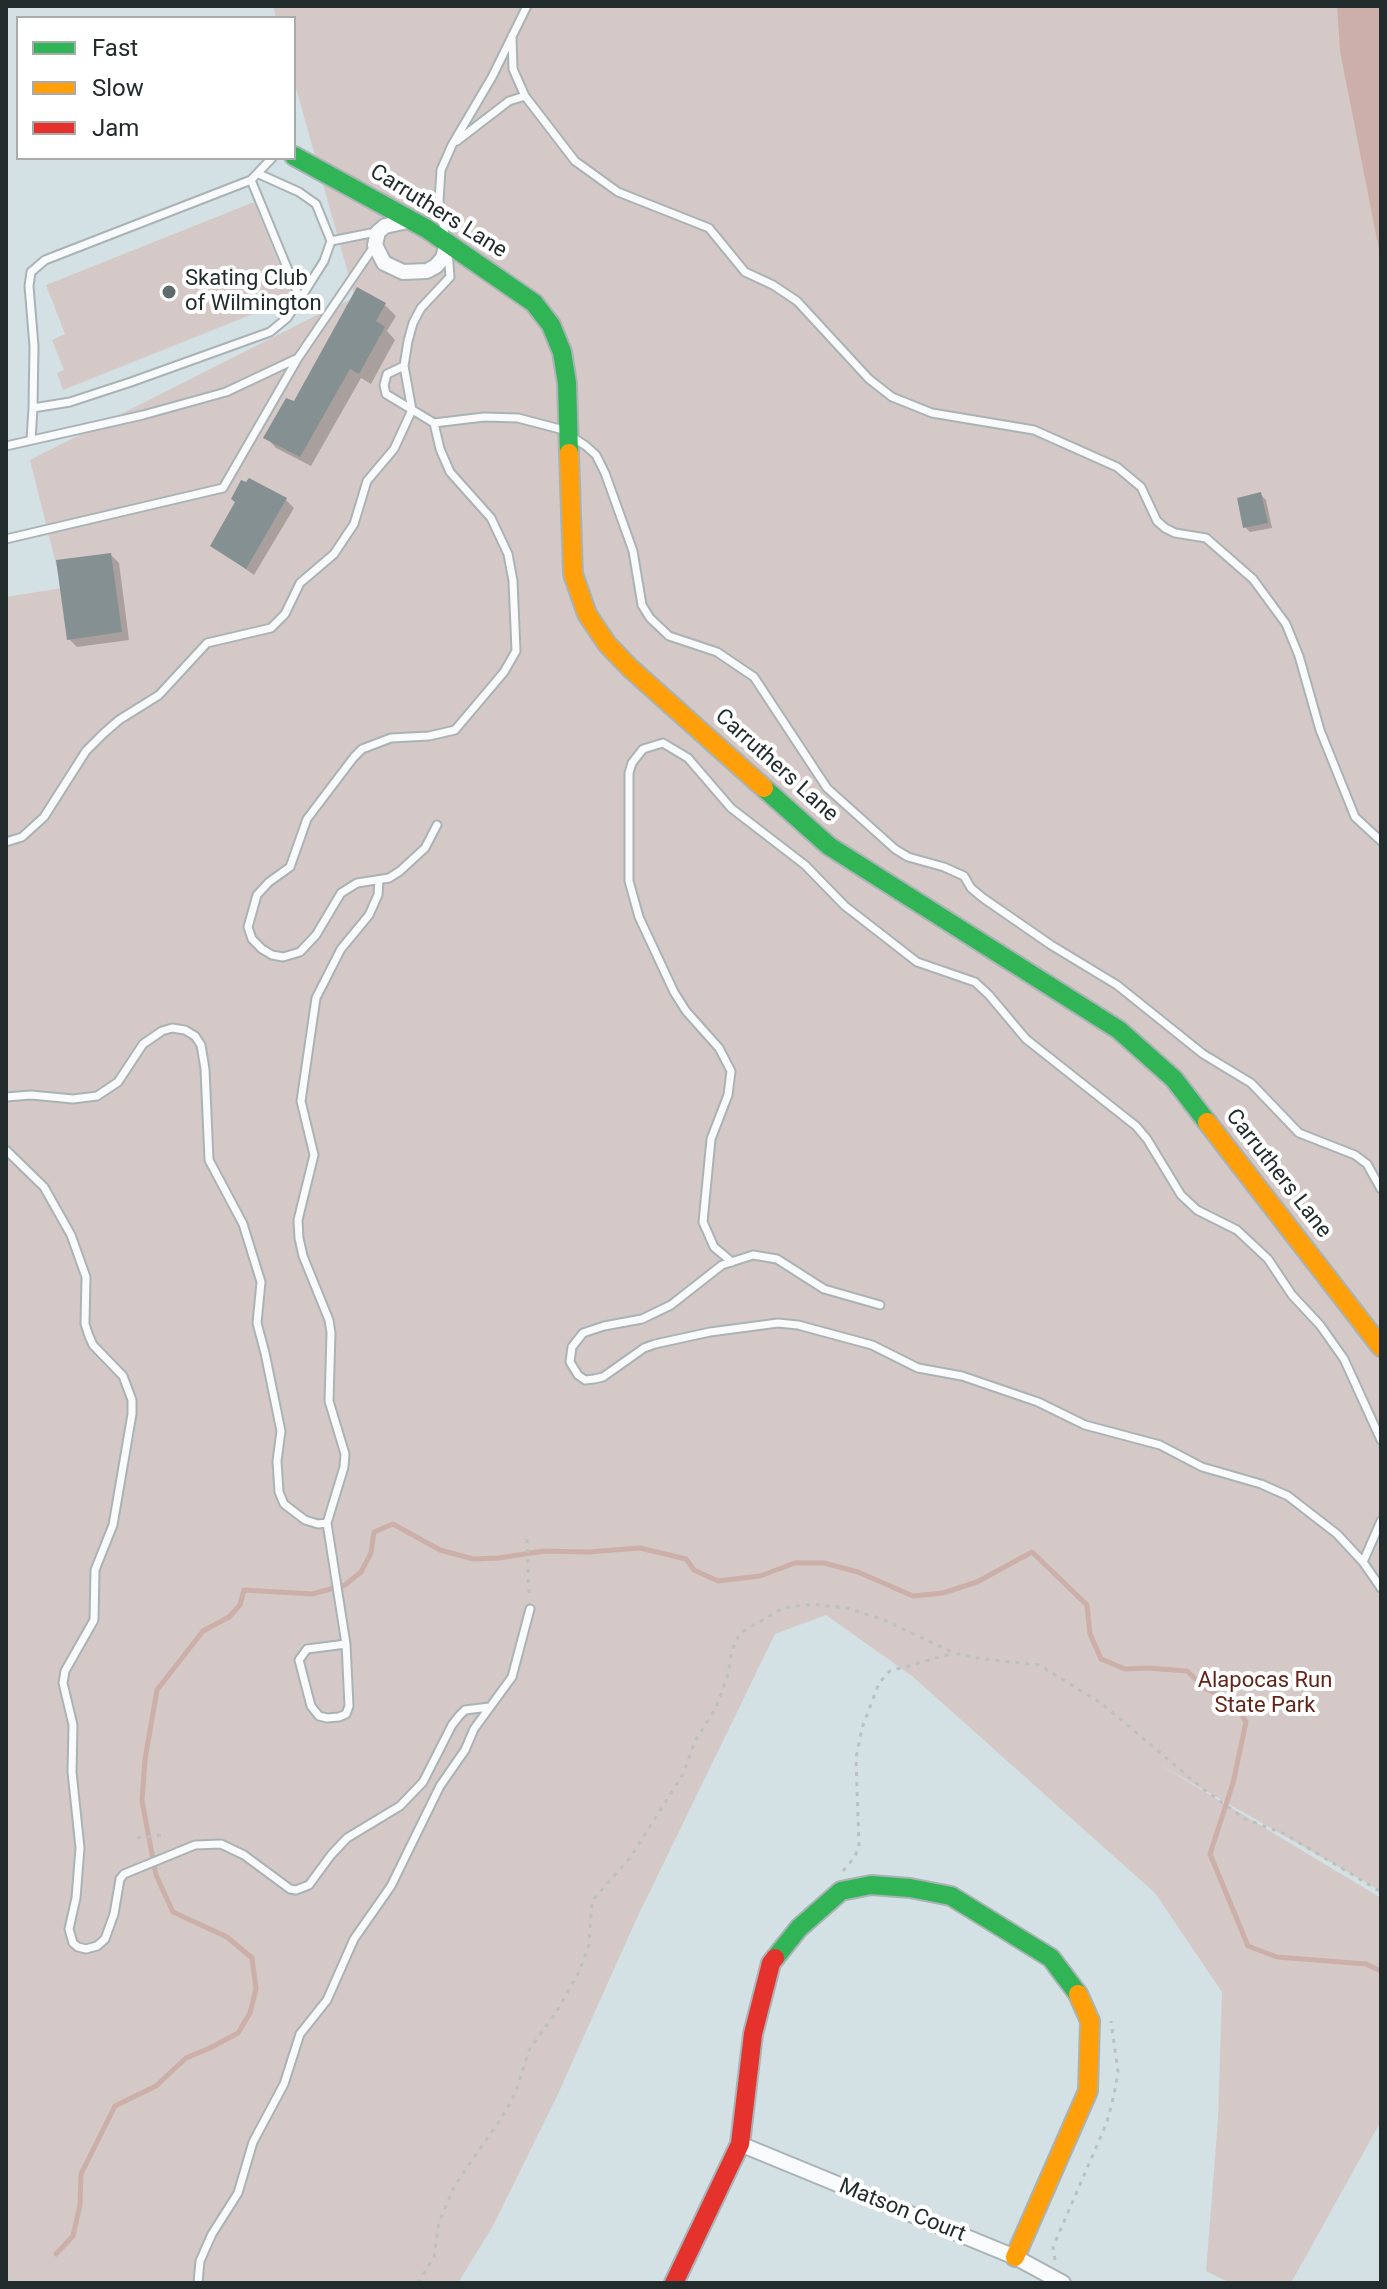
<!DOCTYPE html>
<html>
<head>
<meta charset="utf-8">
<style>
  body { margin:0 }
  #map { position:relative; width:1387px; height:2289px; overflow:hidden; background:#d3e1e4; font-family:Roboto,sans-serif }
  canvas { display:block }
  .frame { position:absolute; inset:0; border:8px solid #222c2d; pointer-events:none }
  .legend { position:absolute; left:16px; top:16px; width:280px; height:144px; box-sizing:border-box; background:#fff; border:2px solid #a7abab; margin:0; padding:10px 14px; list-style:none; font-size:24px; color:#222c2d }
  .legend li { display:flex; align-items:center; gap:16px; height:40px }
  .legend b { width:40px; border:2px solid #a7abab }
</style>
</head>
<body>
<div id="map">
<canvas width="1387" height="2289"></canvas>
<div class="frame"></div>
<ul class="legend">
<li><b style="height:10px;background:#30b455"></b>Fast</li>
<li><b style="height:10px;background:#ff9f0a"></b>Slow</li>
<li><b style="height:10px;background:#e5322d"></b>Jam</li>
</ul>
</div>
<script>
const c = document.querySelector('canvas').getContext('2d');
c.lineJoin = 'round';
function paint(path, color) {
  c.fillStyle = color;
  c.fill(path, 'evenodd');
}
function poly(rows) {
  const path = new Path2D();
  for (const r of rows) {
    path.moveTo(r[0], r[1]);
    for (let i = 2; i < r.length; i += 2) path.lineTo(r[i], r[i + 1]);
  }
  return path;
}
function strokePath(path, color, width, dash) {
  c.strokeStyle = color;
  c.lineWidth = width;
  c.lineCap = dash ? 'butt' : 'round';
  c.setLineDash(dash || []);
  c.stroke(path);
}
function write(font, color, halo, rows, align = 'center') {
  c.font = font + ' Roboto,sans-serif';
  c.lineWidth = 8;
  c.setLineDash([]);
  c.textBaseline = 'middle';
  c.strokeStyle = halo;
  c.fillStyle = color;
  for (const [text, x, y, turn = 0] of rows) {
    c.save();
    c.translate(x, y);
    c.rotate((+turn || 0) * Math.PI / 180);
    c.textAlign = isNaN(turn) ? turn : align;
    if (halo) c.strokeText(text, 0, 0);
    c.fillText(text, 0, 0);
    c.restore();
  }
}
const green = poly([
  [273,6,1381,6,1381,1891,1157,1763,1381,1898,1381,2121,1291,2283,1230,2283,1206,2271,1218,2120,1222,1992,1155,1893,912,1676,826,1615,775,1634,636,1920,558,2094,493,2226,458,2283,6,2283,6,597,62,588,30,460,329,309,355,298,294,81,294,18,276,18],
  [254,202,293,298,63,390,57,373,64,370,52,340,65,334,46,285]
]);
const water = poly([
  [1337,6,1381,6,1381,260,1340,51]
]);
const shadow = poly([
  [385,305,396,316,387,331,395,340,371,384,361,378,311,466,276,448,266,437],
  [1261,495,1266,500,1272,528,1250,532,1245,527],
  [286,500,294,508,254,575,212,545],
  [111,555,119,563,129,640,77,647,69,639]
]);
const stream = poly([
  [56,2254,73,2236,80,2205,81,2174,115,2106,156,2086,186,2058,210,2048,238,2033,250,2013,256,1989,252,1958,227,1937,173,1912,156,1875,142,1801,145,1759,157,1690,203,1631,229,1617,240,1605,244,1590,312,1594,345,1585,361,1572,371,1553,374,1532,393,1524,440,1550,473,1559,499,1558,544,1551,588,1552,640,1548,686,1559,694,1570,718,1581,760,1576,795,1563,824,1563,858,1572,913,1596,943,1593,977,1582,1032,1552,1087,1605,1090,1634,1101,1659,1125,1669,1148,1668,1187,1671,1206,1689,1233,1701,1246,1722,1233,1783,1210,1854,1248,1946,1277,1957,1366,1964,1381,1971]
]);
const building = poly([
  [357,287,386,303,376,321,385,327,359,374,350,369,300,457,263,438,286,398,294,401],
  [249,478,287,498,246,569,210,546,235,502,231,499,241,480,246,482],
  [1261,492,1268,523,1243,528,1237,498],
  [111,553,122,632,67,640,56,560]
]);
const path = poly([
  [527,1539,529,1595],
  [137,1838,161,1835],
  [843,1871,854,1858,859,1847,856,1758,862,1728,879,1683,890,1671,954,1653],
  [1055,2260,1053,2247,1107,2122,1114,2095,1118,2072,1111,2021],
  [418,2283,434,2257,439,2222,455,2185,500,2120,515,2094,529,2050,557,2011,580,1970,589,1944,592,1901,630,1858,683,1774,695,1741,716,1708,728,1674,732,1650,740,1633,783,1608,811,1604,846,1608,882,1619,954,1653,982,1659,1039,1665,1101,1703,1202,1788,1245,1819,1285,1834,1381,1892]
]);
const lane = poly([
  [512,36,513,69,525,96,575,161,618,192,709,228,745,272,773,285,797,301,869,379,892,397,932,413,1034,430,1117,467,1141,487,1157,521,1165,528,1175,533,1206,538,1253,579,1286,624,1299,656,1320,730,1355,817,1381,841],
  [457,141,509,101,525,96],
  [272,158,251,180,45,260,31,272,29,286,34,346,33,408,70,402,131,382,270,332,287,318,300,299,324,261,331,241,376,232],
  [259,174,299,192,316,204,331,241],
  [251,180,300,299],
  [445,235,439,201,441,170,452,145,492,77,527,6],
  [404,366,387,374,384,385,386,394,434,423,484,417,518,418,560,429,586,446,596,455,605,473,633,551,642,605,650,618,669,636,717,652,754,677,827,788,895,849,908,857,944,867,964,876,971,888,983,898,1051,945,1117,985,1203,1054,1251,1083,1299,1133,1355,1155,1367,1164,1381,1189],
  [434,423,440,449,450,472,491,518,508,554,513,581,516,651,504,672,455,730,429,736,391,738,362,749,354,757,307,819,290,867,269,882,257,895,248,927,252,939,262,949,272,955,283,957,300,952,316,935,341,893,357,883,389,878,400,871,425,848,437,825],
  [31,440,33,408],
  [6,446,143,415,226,392,296,359],
  [6,539,223,488,298,358,375,245],
  [6,842,22,837,44,817,86,751,103,734,119,720,159,695,207,643,271,628,285,614,300,583,334,554,354,524,367,481,394,449,412,410,404,366,408,341,413,323,421,308,450,277,448,251],
  [6,1097,31,1095,73,1099,97,1096,118,1082,143,1044,162,1031,172,1028,185,1030,195,1036,201,1045,205,1069,209,1160,243,1224,261,1282,257,1323,265,1353,281,1431,277,1461,279,1492,284,1504,305,1520,318,1524,327,1523],
  [6,1150,44,1187,71,1235,86,1277,85,1324,89,1336,93,1345,123,1376,132,1400,132,1414,113,1525,95,1570,94,1620,65,1671,63,1683,73,1725,72,1772,80,1848,76,1898,69,1929,73,1943,78,1947,86,1949,97,1946,105,1939,114,1914,120,1879,124,1874,195,1845,221,1844,244,1855,290,1889,296,1890,309,1885,331,1855,347,1838,400,1806,423,1782,452,1725,459,1716,465,1710,489,1707],
  [732,1262,714,1247,703,1222,711,1139,728,1095,731,1071,719,1048,686,1011,674,992,639,917,629,881,629,773,632,763,643,749,663,743,688,758,731,808,805,865,845,906,917,962,975,982,989,995,1026,1039,1136,1126,1147,1139,1181,1195,1197,1210,1237,1230,1268,1259,1292,1295,1320,1325,1344,1359,1381,1440],
  [880,1305,824,1289,777,1259,753,1255,722,1265,671,1305,642,1319,604,1326,583,1333,572,1347,570,1362,578,1375,585,1380,594,1379,603,1377,644,1348,655,1344,710,1332,778,1323,798,1325,872,1345,918,1368,962,1376,1038,1402,1085,1425,1160,1445,1202,1467,1261,1484,1288,1496,1337,1534,1363,1562,1381,1588],
  [1363,1562,1381,1521],
  [346,1644,307,1649,299,1660,311,1706,319,1716,327,1718,339,1717,346,1714,349,1706,346,1644,327,1523,344,1467,345,1454,329,1401,331,1333,329,1320,303,1256,299,1238,298,1220,314,1155,301,1101,316,998,341,949,369,915,378,895,379,880],
  [198,2283,200,2261,212,2234,238,2193,253,2142,284,2084,300,2034,327,2000,354,1939,391,1886,440,1786,465,1750,474,1729,512,1677,530,1609]
]);
const street = poly([
  [412,220,385,226,378,232,375,245,384,263,403,272,427,271,436,266,443,258,447,244],
  [740,2144,1015,2257,1063,2283]
]);
const fast = poly([
  [294,156,427,229,534,303,551,325,562,352,567,383,569,453],
  [764,788,829,846,1119,1030,1174,1079,1207,1122],
  [775,1958,799,1928,841,1891,871,1885,910,1888,951,1896,1051,1958,1078,1994]
]);
const slow = poly([
  [569,453,573,574,587,614,607,644,630,668,764,788],
  [1207,1122,1381,1347],
  [1015,2257,1088,2091,1090,2021,1078,1994]
]);
const jam = poly([
  [674,2283,740,2144,753,2034,771,1963,775,1958]
]);
const markers = [
  [169,292,8,"#606b6d"]
];
const streetNames = [
  ["Carruthers Lane",438,212,32],
  ["Carruthers Lane",776,766,42],
  ["Carruthers Lane",1278,1174,52],
  ["Matson Court",902,2211,22]
];
const poiNames = [
  ["Skating Club",185,279],
  ["of Wilmington",185,304]
];
const parkNames = [
  ["Alapocas Run",1265,1681],
  ["State Park",1265,1706]
];
paint(green, '#d4c9c6');
paint(water, '#ccafa8');
paint(shadow, '#0003');
strokePath(stream, '#ccafa8', 5);
paint(building, '#859092');
strokePath(lane, '#a9b3b6', 11);
strokePath(street, '#a9b3b6', 18);
strokePath(fast, '#a9b3b6', 22);
strokePath(slow, '#a9b3b6', 22);
strokePath(jam, '#a9b3b6', 22);
strokePath(path, '#bcc0c0', 3, [4, 6]);
strokePath(lane, '#f8fafb', 7);
strokePath(street, '#f8fafb', 14);
strokePath(fast, '#30b455', 18);
strokePath(slow, '#ff9f0a', 18);
strokePath(jam, '#e5322d', 18);
for (const [x, y, r, color] of markers) {
  const dot = new Path2D();
  dot.arc(x, y, r, 0, 2 * Math.PI);
  c.fillStyle = color;
  c.fill(dot);
  strokePath(dot, '#fff', 3);
}
write('22px', '#222c2d', '#fff', streetNames);
write('22px', '#222c2d', '#fff', poiNames, 'left');
write('22px', '#612519', '#fff', parkNames);
</script>
</body>
</html>
